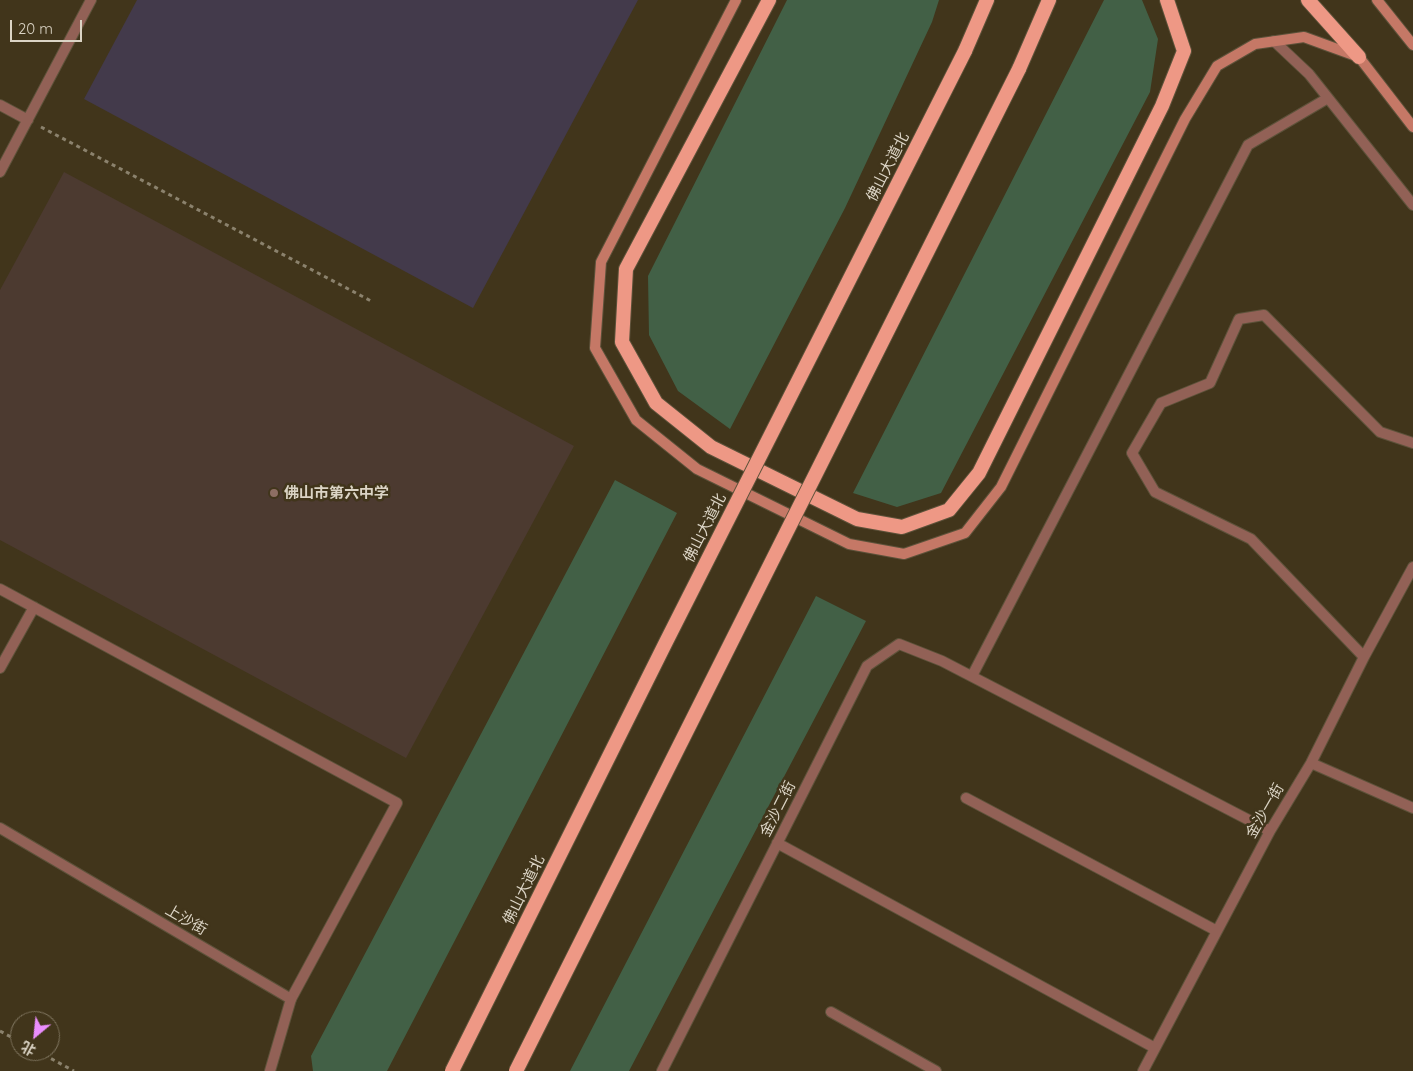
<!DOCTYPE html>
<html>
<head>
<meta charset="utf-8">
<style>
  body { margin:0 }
  #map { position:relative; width:1413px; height:1071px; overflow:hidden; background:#41351b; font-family:Quicksand,"Noto Sans SC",sans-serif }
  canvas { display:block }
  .north { position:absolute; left:10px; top:1011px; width:50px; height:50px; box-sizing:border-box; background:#41351b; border:1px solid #7f755f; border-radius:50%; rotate:208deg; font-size:14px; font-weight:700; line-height:20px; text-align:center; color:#dbd4c5 }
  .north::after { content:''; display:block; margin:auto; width:18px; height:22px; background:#ea8dfd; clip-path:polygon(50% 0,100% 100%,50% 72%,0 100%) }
  .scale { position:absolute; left:10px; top:20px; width:72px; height:22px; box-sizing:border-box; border:2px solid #dbd4c5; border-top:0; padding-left:6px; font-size:15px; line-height:18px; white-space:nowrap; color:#dbd4c5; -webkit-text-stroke:4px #41351b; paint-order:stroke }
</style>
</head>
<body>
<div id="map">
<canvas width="1413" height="1071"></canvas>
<div class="north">北</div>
<div class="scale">20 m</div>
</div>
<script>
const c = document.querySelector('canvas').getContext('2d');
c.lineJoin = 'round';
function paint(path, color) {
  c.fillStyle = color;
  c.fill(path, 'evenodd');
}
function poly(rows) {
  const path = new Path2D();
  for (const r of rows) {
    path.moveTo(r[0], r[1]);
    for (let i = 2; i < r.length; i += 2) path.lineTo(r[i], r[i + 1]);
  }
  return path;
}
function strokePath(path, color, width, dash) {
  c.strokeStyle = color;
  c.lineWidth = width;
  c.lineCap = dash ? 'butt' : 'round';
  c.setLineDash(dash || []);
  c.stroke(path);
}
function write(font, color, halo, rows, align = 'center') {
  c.font = font + ' Quicksand,"Noto Sans SC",sans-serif';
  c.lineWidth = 5;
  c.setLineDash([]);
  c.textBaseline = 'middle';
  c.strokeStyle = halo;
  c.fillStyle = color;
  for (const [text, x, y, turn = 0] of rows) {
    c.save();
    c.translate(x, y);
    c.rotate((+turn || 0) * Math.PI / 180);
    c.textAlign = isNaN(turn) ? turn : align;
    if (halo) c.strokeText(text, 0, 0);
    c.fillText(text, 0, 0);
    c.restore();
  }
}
const commercial = poly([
  [137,0,638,0,473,308,84,99]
]);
const education = poly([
  [64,172,574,446,406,758,0,540,0,290]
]);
const green = poly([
  [787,0,939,0,932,22,845,208,730,429,678,391,649,335,648,276],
  [1104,0,1142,0,1158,39,1150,92,941,493,897,507,853,493],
  [615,480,677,513,387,1071,313,1071,311,1056],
  [816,596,866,621,629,1071,570,1071]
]);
const path = poly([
  [41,127,373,302],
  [0,1031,20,1042],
  [37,1051,74,1071]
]);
const minor = poly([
  [1274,41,1309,74,1413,205],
  [0,589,397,803,291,999],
  [1364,657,1251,539,1155,492,1132,453,1161,403,1210,383,1239,319,1264,315,1380,432,1413,443],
  [0,668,34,607],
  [972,676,1248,145,1328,98],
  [1311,763,1413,808],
  [966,798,1217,931],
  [777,843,1155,1048],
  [831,1012,936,1071],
  [662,1071,867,666,899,644,942,661,1270,831],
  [1143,1071,1270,831,1311,763,1364,657,1413,567]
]);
const tertiary = poly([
  [0,105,28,120],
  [0,172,91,0],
  [0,828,291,999,270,1071]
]);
const secondary = poly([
  [736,0,601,262,595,348,636,420,697,469,849,544,904,554,965,533,1001,487,1185,119,1217,66,1255,44,1304,37,1359,57,1413,127],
  [1377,0,1413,45]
]);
const trunk = poly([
  [769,0,626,269,622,342,656,403,711,447,857,519,902,527,949,510,979,473,1162,106,1184,51,1167,0],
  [1308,0,1359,57],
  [965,51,987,0],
  [1019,69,1049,0]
]);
const trunkBridge = poly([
  [452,1071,666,642,965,51],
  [516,1071,1019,69]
]);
const markers = [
  [274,493,5,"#8d6e63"]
];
const streetNames = [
  ["佛山大道北",888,167,-63],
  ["佛山大道北",705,528,-63],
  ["金沙二街",778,809,-63],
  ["金沙一街",1265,811,-60],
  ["佛山大道北",524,890,-64],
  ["上沙街",186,920,30]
];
const poiNames = [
  ["佛山市第六中学",284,493]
];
paint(commercial, '#433a4b');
paint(education, '#4c3a30');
paint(green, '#426046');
strokePath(minor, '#5d523a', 12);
strokePath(tertiary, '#5d523a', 12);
strokePath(secondary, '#5d523a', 12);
strokePath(trunk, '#5d523a', 16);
strokePath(path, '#8b826d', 3, [4, 4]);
strokePath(minor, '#926156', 10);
strokePath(tertiary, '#926156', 10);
strokePath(secondary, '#c57866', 10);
strokePath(trunk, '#ee9885', 14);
strokePath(trunkBridge, '#5d523a', 16, []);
strokePath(trunkBridge, '#ee9885', 14);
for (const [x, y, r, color] of markers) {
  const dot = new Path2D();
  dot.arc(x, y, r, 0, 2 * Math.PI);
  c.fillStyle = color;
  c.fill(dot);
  strokePath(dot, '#41351b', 2);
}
write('15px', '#dbd4c5', '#41351b', streetNames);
write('bold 15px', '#dbd4c5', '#41351b', poiNames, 'left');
</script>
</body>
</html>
